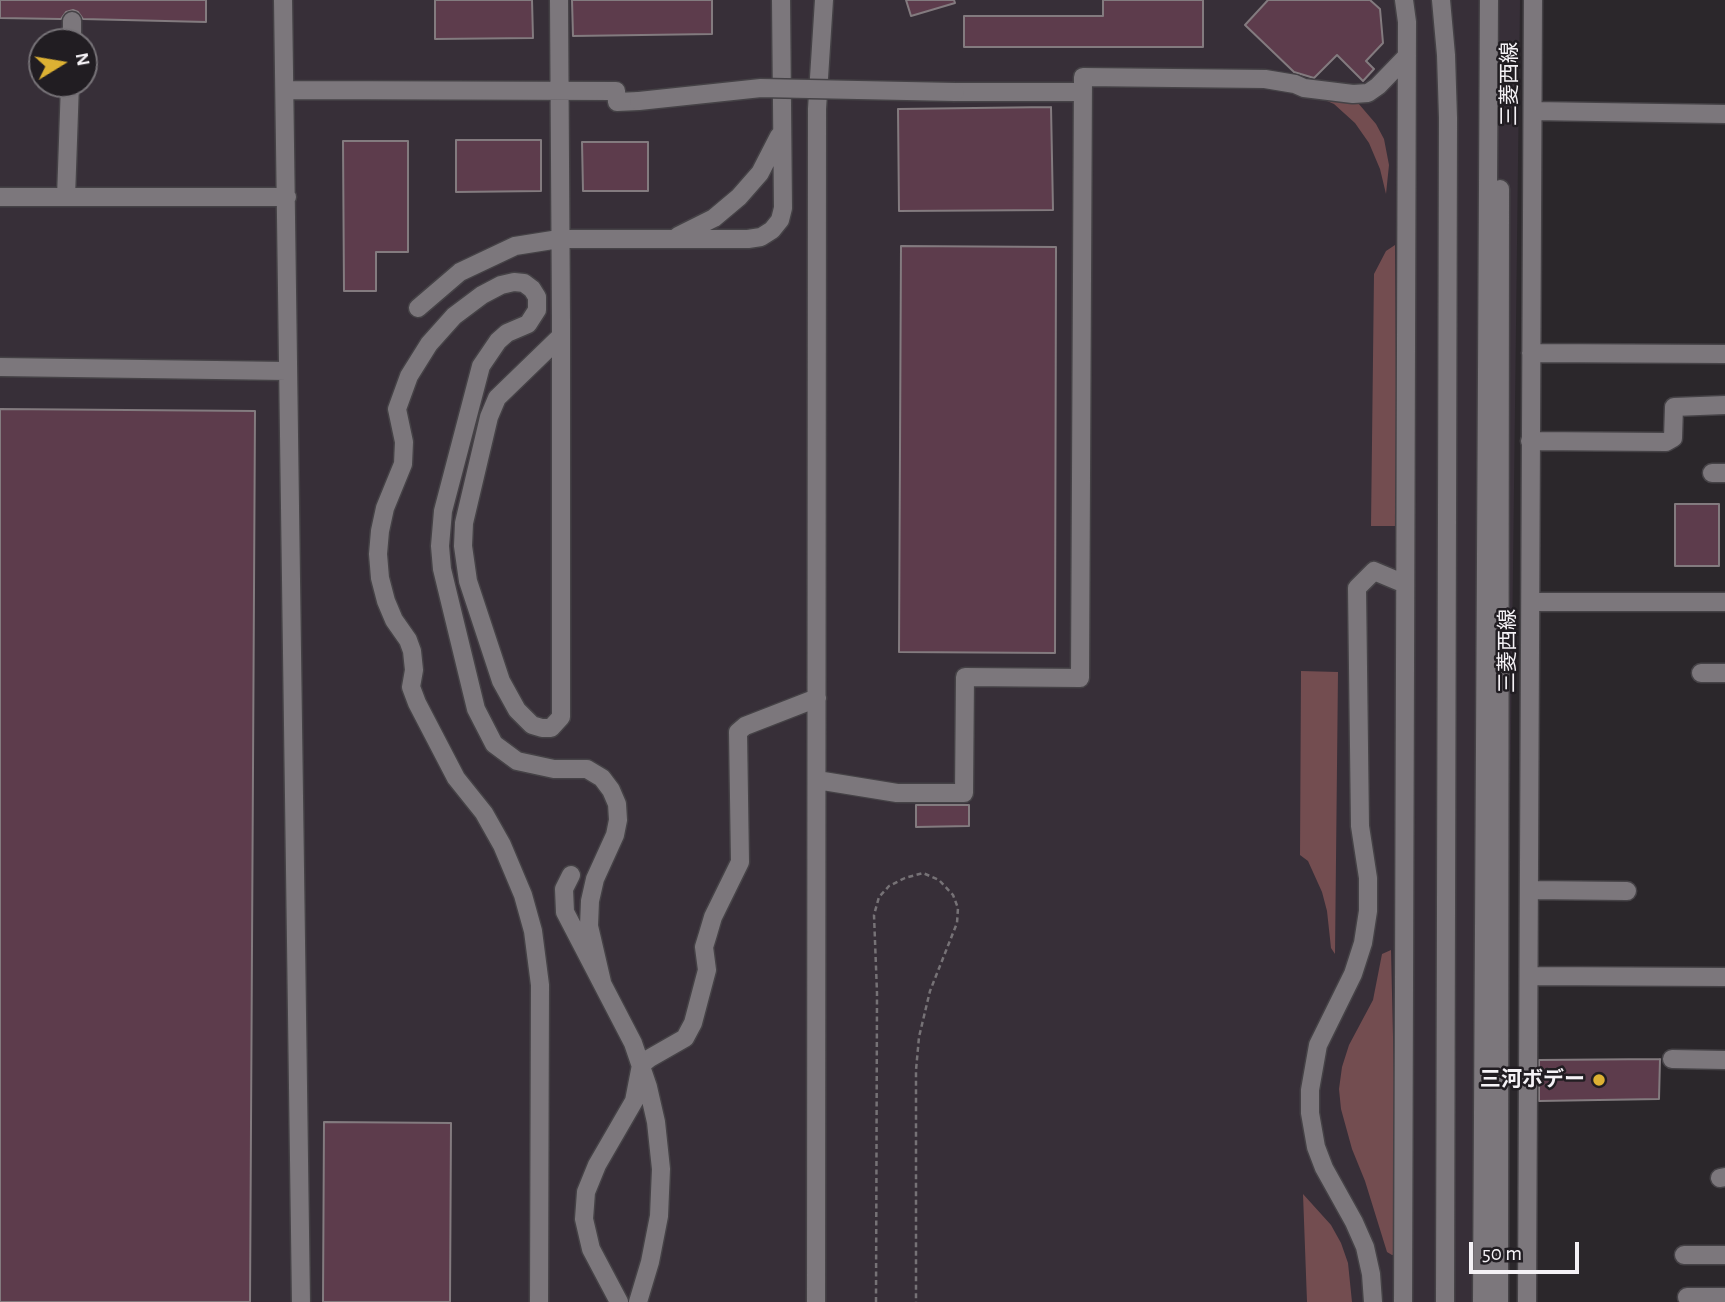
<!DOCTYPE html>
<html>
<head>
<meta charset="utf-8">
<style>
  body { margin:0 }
  #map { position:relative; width:1725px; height:1302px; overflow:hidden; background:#2b272b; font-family:"Alegreya Sans",sans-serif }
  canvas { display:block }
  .north { position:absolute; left:28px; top:28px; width:70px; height:70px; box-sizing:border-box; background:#211d22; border:2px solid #767277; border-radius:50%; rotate:79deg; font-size:19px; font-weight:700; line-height:28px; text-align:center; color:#f5f2f6 }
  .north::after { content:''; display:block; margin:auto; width:24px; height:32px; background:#ddb133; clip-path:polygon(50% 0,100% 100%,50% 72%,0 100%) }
  .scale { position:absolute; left:1469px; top:1242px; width:110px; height:32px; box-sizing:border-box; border:4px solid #f5f2f6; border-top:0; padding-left:9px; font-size:21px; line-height:24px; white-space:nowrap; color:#f5f2f6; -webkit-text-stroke:5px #211d22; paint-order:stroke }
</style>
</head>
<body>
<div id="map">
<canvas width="1725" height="1302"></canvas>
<div class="north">N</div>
<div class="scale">50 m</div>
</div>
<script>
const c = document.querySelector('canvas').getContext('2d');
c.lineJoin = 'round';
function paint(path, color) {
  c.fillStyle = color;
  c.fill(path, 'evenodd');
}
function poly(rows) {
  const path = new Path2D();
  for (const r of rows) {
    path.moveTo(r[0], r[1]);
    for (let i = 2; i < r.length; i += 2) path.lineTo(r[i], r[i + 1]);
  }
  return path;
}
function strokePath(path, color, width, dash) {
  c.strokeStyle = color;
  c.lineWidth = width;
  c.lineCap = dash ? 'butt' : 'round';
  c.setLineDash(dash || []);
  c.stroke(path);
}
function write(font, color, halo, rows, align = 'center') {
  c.font = font + ' "Alegreya Sans","Noto Sans JP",sans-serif';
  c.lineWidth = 5;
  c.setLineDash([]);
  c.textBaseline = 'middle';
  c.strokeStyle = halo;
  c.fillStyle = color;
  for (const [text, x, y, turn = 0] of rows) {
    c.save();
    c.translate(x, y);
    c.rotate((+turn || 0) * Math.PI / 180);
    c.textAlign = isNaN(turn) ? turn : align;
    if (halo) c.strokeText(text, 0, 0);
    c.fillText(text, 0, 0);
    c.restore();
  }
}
const built = poly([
  [0,0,1520,0,1504,1302,0,1302],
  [42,42,84,42,84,84,42,84]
]);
const forest = poly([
  [1320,94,1358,103,1376,124,1384,139,1389,165,1386,194,1380,169,1369,143,1355,123,1334,104,1320,98],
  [1395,245,1397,526,1371,526,1374,274,1386,251],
  [1301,671,1338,672,1335,954,1331,948,1327,911,1322,892,1308,861,1300,855],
  [1391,950,1398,1254,1392,1255,1387,1252,1365,1181,1352,1149,1341,1109,1339,1089,1342,1067,1349,1045,1373,1000,1382,954],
  [1303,1194,1331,1225,1341,1243,1348,1263,1352,1302,1307,1302]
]);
const building = poly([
  [0,0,206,0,206,22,83,19,78,12,73,10,66,12,61,19,0,18,0,0],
  [435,0,532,0,533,38,435,39,435,0],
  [572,0,712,0,712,34,573,36,572,0],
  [906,0,954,0,955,3,911,16,906,0],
  [1103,0,1203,0,1203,47,964,47,964,16,1103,16,1103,0],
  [1268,0,1370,0,1380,9,1383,43,1366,61,1374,69,1363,81,1337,55,1314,78,1294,72,1245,25,1268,0],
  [1051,107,1053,210,899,211,898,109,1051,107],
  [456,140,541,140,541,191,456,192,456,140],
  [343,141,408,141,408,252,376,252,376,291,344,291,343,141],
  [582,142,648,142,648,191,583,191,582,142],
  [901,246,1056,247,1055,653,899,652,901,246],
  [0,409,255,411,250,1302,0,1302,0,409],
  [1675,504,1719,504,1719,566,1675,566,1675,504],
  [916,805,969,805,969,826,916,827,916,805],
  [1660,1059,1659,1099,1539,1101,1539,1060,1660,1059],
  [324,1122,451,1123,450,1302,323,1302,324,1122]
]);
const path = poly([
  [876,1302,877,993,874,915,879,897,889,886,905,878,923,873,939,880,953,895,958,908,957,923,930,991,919,1037,916,1070,916,1302]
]);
const minor = poly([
  [283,0,301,1302],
  [559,0,561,320,561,717,551,728,542,728,532,725,517,710,501,681,468,581,463,546,464,523,489,417,497,398,560,337],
  [1441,0,1446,55,1448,118,1445,1302],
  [72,42,72,21],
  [285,90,616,91,617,102,639,101],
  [955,92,1083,92],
  [1533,111,1725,114],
  [0,197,287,197],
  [66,197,70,84],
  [678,236,714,218,739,197,760,173,779,136],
  [418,308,460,272,515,246,559,239,748,239,761,237,772,230,780,220,783,208,781,0],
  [1531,353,1725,354],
  [0,367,287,371],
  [1530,441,1666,442,1673,438,1674,407,1725,405],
  [1712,473,1725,473],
  [1531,602,1725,602],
  [1701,673,1725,673],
  [817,780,897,793,964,793,965,677,1080,678,1083,77,1265,79,1295,84,1304,88,1353,94,1368,93,1378,86,1407,56],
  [571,875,564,889,565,912,633,1043,648,1087,656,1122,661,1169,659,1216,650,1262,638,1302],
  [1529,890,1627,891],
  [1529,976,1725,977],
  [1672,1059,1725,1060],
  [1720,1178,1725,1177],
  [1684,1255,1725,1255],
  [1687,1297,1725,1297],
  [539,1302,540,985,533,931,523,895,502,845,484,813,456,778,417,703,411,687,414,670,412,651,408,640,394,620,386,601,380,578,378,554,380,531,385,508,403,464,404,442,397,409,409,376,429,344,454,316,482,295,501,285,514,282,524,283,532,289,537,297,537,310,528,324,507,333,498,341,481,366,443,511,440,546,442,569,476,709,494,744,517,761,554,769,587,769,602,778,611,790,617,804,618,820,615,835,595,879,590,901,589,926,602,982],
  [619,1302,591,1249,584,1219,586,1192,597,1165,634,1101,641,1065,650,1058,685,1038,693,1023,707,970,704,947,708,934,713,917,740,862,738,732,745,726,817,698],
  [816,1302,817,109,824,0],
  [1373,1302,1371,1274,1365,1247,1354,1222,1324,1168,1316,1147,1310,1113,1310,1090,1318,1045,1353,974,1363,943,1368,911,1368,878,1360,826,1357,588,1374,571,1405,584],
  [1403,1302,1407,22,1404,0],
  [1482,1302,1489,0],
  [1499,1302,1500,189],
  [1527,1302,1533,0]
]);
const minorBridge = poly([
  [639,101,761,88,955,92]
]);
const markers = [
  [1599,1080,7,"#ddb133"]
];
const streetNames = [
  ["三菱西線",1510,84,-90],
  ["三菱西線",1508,651,-90]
];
const poiNames = [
  ["三河ボデー",1585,1080]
];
paint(built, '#372f38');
paint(forest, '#734d50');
paint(building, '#5d3c4c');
strokePath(building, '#837b7f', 2);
strokePath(minor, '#454246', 21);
strokePath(path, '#767276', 2.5, [5, 3.5]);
strokePath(minor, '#7c777c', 18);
strokePath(minorBridge, '#454246', 21, []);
strokePath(minorBridge, '#7c777c', 18);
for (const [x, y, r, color] of markers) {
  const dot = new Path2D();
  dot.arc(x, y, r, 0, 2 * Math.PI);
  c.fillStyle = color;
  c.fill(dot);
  strokePath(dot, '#211d22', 2.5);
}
write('21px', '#f5f2f6', '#211d22', streetNames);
write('bold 21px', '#f5f2f6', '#211d22', poiNames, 'right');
</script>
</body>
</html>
